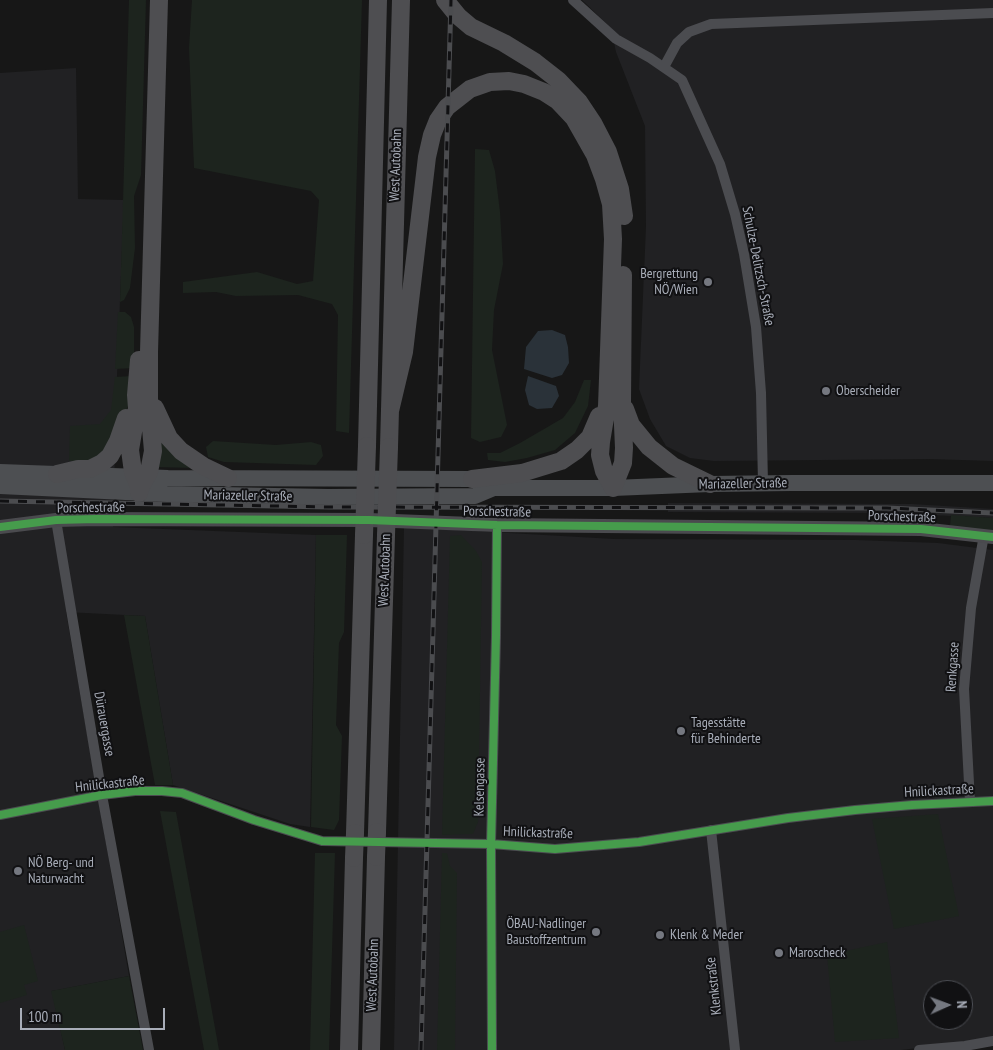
<!DOCTYPE html>
<html>
<head>
<meta charset="utf-8">
<style>
  body { margin:0 }
  #map { position:relative; width:993px; height:1050px; overflow:hidden; background:#171717; font-family:"PT Sans Narrow",sans-serif }
  canvas { display:block }
  .north { position:absolute; left:923px; top:980px; width:50px; height:50px; box-sizing:border-box; background:#111113; border:1px solid #4d4f55; border-radius:50%; rotate:88deg; font-size:14px; font-weight:700; line-height:20px; text-align:center; color:#a8adb8 }
  .north::after { content:''; display:block; margin:auto; width:18px; height:22px; background:#757880; clip-path:polygon(50% 0,100% 100%,50% 72%,0 100%) }
  .scale { position:absolute; left:20px; top:1008px; width:145px; height:22px; box-sizing:border-box; border:2px solid #a8adb8; border-top:0; padding-left:6px; font-size:15px; line-height:18px; white-space:nowrap; color:#a8adb8; -webkit-text-stroke:4px #111113; paint-order:stroke }
</style>
</head>
<body>
<div id="map">
<canvas width="993" height="1050"></canvas>
<div class="north">N</div>
<div class="scale">100 m</div>
</div>
<script>
const c = document.querySelector('canvas').getContext('2d');
c.lineJoin = 'round';
function paint(path, color) {
  c.fillStyle = color;
  c.fill(path, 'evenodd');
}
function poly(rows) {
  const path = new Path2D();
  for (const r of rows) {
    path.moveTo(r[0], r[1]);
    for (let i = 2; i < r.length; i += 2) path.lineTo(r[i], r[i + 1]);
  }
  return path;
}
function strokePath(path, color, width, dash) {
  c.strokeStyle = color;
  c.lineWidth = width;
  c.lineCap = dash ? 'butt' : 'round';
  c.setLineDash(dash || []);
  c.stroke(path);
}
function write(font, color, halo, rows, align = 'center') {
  c.font = font + ' "PT Sans Narrow",sans-serif';
  c.lineWidth = 4;
  c.setLineDash([]);
  c.textBaseline = 'middle';
  c.strokeStyle = halo;
  c.fillStyle = color;
  for (const [text, x, y, turn = 0] of rows) {
    c.save();
    c.translate(x, y);
    c.rotate((+turn || 0) * Math.PI / 180);
    c.textAlign = isNaN(turn) ? turn : align;
    if (halo) c.strokeText(text, 0, 0);
    c.fillText(text, 0, 0);
    c.restore();
  }
}
const built = poly([
  [582,0,993,0,993,461,929,459,714,461,690,458,666,446,650,419,639,389,646,226,645,126,616,52,611,28],
  [76,68,78,199,124,200,117,376,113,527,316,535,310,827,290,824,173,785,145,616,66,612,129,976,52,991,65,1050,0,1050,0,73],
  [668,503,912,504,993,509,993,518,891,513,668,512],
  [404,527,614,539,856,540,938,543,993,550,993,1039,901,1050,394,1050],
  [933,990,963,990,963,1020,933,1020]
]);
const green = poly([
  [129,0,146,0,141,175,134,196,135,248,130,288,124,300,120,302],
  [192,0,362,0,349,433,336,431,338,315,332,304,298,295,236,296,216,292,183,293,183,282,257,272,297,284,313,281,319,200,311,191,194,168,189,48],
  [475,149,489,150,495,171,500,212,503,264,494,310,492,350,507,425,501,437,480,442,471,438],
  [118,312,125,312,131,317,134,327,134,368,115,369],
  [133,376,128,406,109,452,90,461,69,461,70,426,100,424,111,410,115,377],
  [584,380,591,380,588,406,575,433,555,450,527,458,505,462,488,460,487,453,500,453,520,443,563,418,575,402],
  [163,437,195,468,155,467,157,442],
  [213,441,276,445,311,442,321,445,323,456,316,465,224,462,208,457,206,447],
  [951,515,993,518,993,531,950,526],
  [316,535,347,535,344,632,339,643,336,725,342,736,339,820,334,830,311,827],
  [461,535,476,551,482,562,478,822,473,834,442,835,450,536],
  [124,615,145,616,173,785,155,785],
  [160,811,176,812,219,1050,204,1050],
  [938,814,959,916,894,929,872,819],
  [315,853,335,853,329,1050,310,1050],
  [442,853,447,853,450,866,457,873,455,1050,437,1050],
  [24,925,38,981,24,985,27,995,0,1003,0,932],
  [887,942,899,1038,835,1042,827,955],
  [129,976,143,1050,65,1050,51,991]
]);
const water = poly([
  [552,330,565,335,568,347,569,363,562,375,552,378,524,369,526,347,538,331],
  [528,376,556,386,559,396,552,408,537,409,529,405,525,390]
]);
const street = poly([
  [573,0,616,39,650,58,682,80,720,164,735,214,744,254,756,327,761,393,763,483],
  [664,67,677,43,689,32,711,24,993,13],
  [56,520,102,795,149,1050],
  [970,802,964,689,971,608,984,535],
  [0,815,102,795,135,791,162,791,182,793,254,820,322,841,491,844,555,849,639,842,788,818,855,810,912,805,993,801],
  [711,830,735,1050],
  [492,1050,491,844,496,636,497,525],
  [919,1050,965,1046,993,1041]
]);
const secondary = poly([
  [0,527,56,520,96,519,369,520,497,525,921,529,993,537]
]);
const primary = poly([
  [0,472,168,478,472,479,494,488,613,488,710,484,791,483,993,483],
  [0,486,167,494,328,497,475,496,494,488]
]);
const highway = poly([
  [445,0,458,16,471,27,504,43,535,62,558,80,579,102,593,123,608,152,620,189,624,216],
  [139,360,136,395,137,408,130,450,133,472,139,486,139,493],
  [155,408,169,438,181,451,203,466,228,478],
  [625,409,631,425,649,447,673,466,710,484],
  [390,411,404,352,427,157,432,135,438,120,447,107,470,89,490,82,509,81,524,84,544,92,558,101,574,118,595,155,604,179,611,204,613,239,607,406,601,442,600,455,604,471,613,488],
  [367,446,378,0],
  [389,447,401,0],
  [57,474,78,469,90,469,102,463,110,456,118,441,126,418],
  [472,479,522,473,561,461,577,450,590,437,599,416],
  [613,488,623,463,624,448,622,402,623,275],
  [139,493,141,486,149,472,153,451,149,405,149,352,159,0],
  [377,832,386,535],
  [355,833,364,535],
  [349,1050,354,858],
  [371,1050,376,857]
]);
const rail = poly([
  [0,501,330,507,887,508,993,513],
  [421,1050,451,0]
]);
const highwayBridge = poly([
  [364,535,367,446],
  [386,535,389,447],
  [376,857,377,832],
  [354,858,355,833]
]);
const cycleway = poly([
  [0,527,56,520,96,519,369,520,497,525,921,529,993,537],
  [0,815,102,795,135,791,162,791,182,793,254,820,322,841,491,844,555,849,639,842,788,818,855,810,912,805,993,801],
  [492,1050,491,844,496,636,497,525]
]);
const markers = [
  [708,282,5,"#757880"],
  [826,391,5,"#757880"],
  [681,731,5,"#757880"],
  [18,871,5,"#757880"],
  [596,932,5,"#757880"],
  [660,935,5,"#757880"],
  [779,953,5,"#757880"]
];
const streetNames = [
  ["West Autobahn",396,165,-88],
  ["Schulze-Delitzsch-Straße",758,266,79],
  ["Mariazeller Straße",743,484,-1],
  ["Mariazeller Straße",248,496,1],
  ["Porschestraße",91,508,-1],
  ["Porschestraße",497,512,1],
  ["Porschestraße",902,517,2],
  ["West Autobahn",385,570,-88],
  ["Renkgasse",953,667,-86],
  ["Dürauergasse",104,724,80],
  ["Hnilickastraße",110,784,-6],
  ["Kelsengasse",480,787,-89],
  ["Hnilickastraße",939,791,-3],
  ["Hnilickastraße",538,833,2],
  ["West Autobahn",373,975,-88],
  ["Klenkstraße",714,986,-96]
];
const poiNames = [
  ["Bergrettung",698,274,"right"],
  ["NÖ/Wien",698,290,"right"],
  ["Oberscheider",836,391],
  ["Tagesstätte",691,723],
  ["für Behinderte",691,739],
  ["NÖ Berg- und",28,863],
  ["Naturwacht",28,879],
  ["ÖBAU-Nadlinger",586,924,"right"],
  ["Baustoffzentrum",586,940,"right"],
  ["Klenk & Meder",670,935],
  ["Maroscheck",789,953]
];
paint(built, '#212123');
paint(green, '#1d241e');
paint(water, '#2a3239');
strokePath(street, '#4b4c50', 10);
strokePath(secondary, '#4a4a4e', 14);
strokePath(primary, '#4d4f52', 16);
strokePath(highway, '#4e4e51', 18);
strokePath(rail, '#4b4c4f', 5);
strokePath(rail, '#111113', 3, [9]);
strokePath(highwayBridge, '#4e4e51', 18);
strokePath(cycleway, '#469c4c', 8);
for (const [x, y, r, color] of markers) {
  const dot = new Path2D();
  dot.arc(x, y, r, 0, 2 * Math.PI);
  c.fillStyle = color;
  c.fill(dot);
  strokePath(dot, '#111113', 2);
}
write('14px', '#a8adb8', '#111113', streetNames);
write('14px', '#a8adb8', '#111113', poiNames, 'left');
</script>
</body>
</html>
